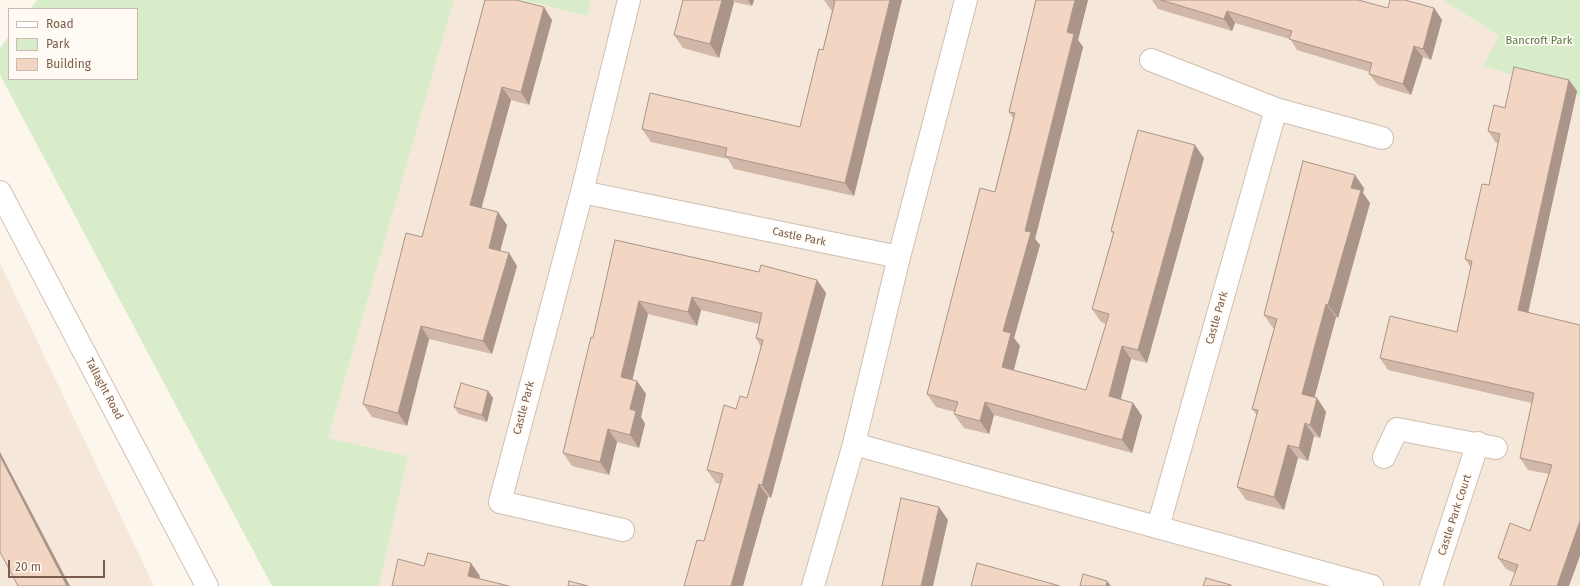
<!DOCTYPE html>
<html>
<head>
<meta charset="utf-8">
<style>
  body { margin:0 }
  #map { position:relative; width:1580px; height:586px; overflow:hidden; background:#fdf6ec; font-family:"Fira Sans",sans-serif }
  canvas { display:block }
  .legend { position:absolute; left:8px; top:8px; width:130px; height:72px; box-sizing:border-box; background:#fffaf3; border:1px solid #cabbb1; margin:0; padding:5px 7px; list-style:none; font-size:12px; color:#7a5c4d }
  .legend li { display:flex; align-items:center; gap:8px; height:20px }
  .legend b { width:20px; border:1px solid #cabbb1 }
  .scale { position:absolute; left:8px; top:560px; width:97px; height:18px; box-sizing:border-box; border:2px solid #7a5c4d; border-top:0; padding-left:5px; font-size:12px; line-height:14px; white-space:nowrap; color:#7a5c4d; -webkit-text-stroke:3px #fffaf3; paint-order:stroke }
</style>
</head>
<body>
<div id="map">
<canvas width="1580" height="586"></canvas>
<ul class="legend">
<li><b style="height:5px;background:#fff"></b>Road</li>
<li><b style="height:11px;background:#d8ecc9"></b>Park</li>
<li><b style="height:11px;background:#f3d5c3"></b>Building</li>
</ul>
<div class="scale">20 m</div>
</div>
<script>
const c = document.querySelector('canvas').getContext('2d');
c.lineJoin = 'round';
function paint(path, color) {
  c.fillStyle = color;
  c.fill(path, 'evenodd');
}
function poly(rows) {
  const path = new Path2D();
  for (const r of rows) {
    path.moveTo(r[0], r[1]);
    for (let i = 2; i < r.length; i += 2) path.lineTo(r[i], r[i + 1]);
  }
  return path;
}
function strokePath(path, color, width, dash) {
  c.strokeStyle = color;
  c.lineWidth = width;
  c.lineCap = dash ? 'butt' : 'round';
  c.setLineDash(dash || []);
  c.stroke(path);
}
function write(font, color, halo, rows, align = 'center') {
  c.font = font + ' "Fira Sans",sans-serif';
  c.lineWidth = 3.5;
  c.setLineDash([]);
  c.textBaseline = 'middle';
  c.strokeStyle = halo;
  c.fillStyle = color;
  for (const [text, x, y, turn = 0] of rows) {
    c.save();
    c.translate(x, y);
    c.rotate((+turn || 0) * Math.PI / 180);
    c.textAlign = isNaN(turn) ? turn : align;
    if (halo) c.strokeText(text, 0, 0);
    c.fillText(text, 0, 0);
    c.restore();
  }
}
const residential = poly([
  [454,0,522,0,587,16,591,0,1443,0,1499,36,1484,66,1580,96,1580,586,379,586,408,456,328,438],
  [0,263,154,586,0,586]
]);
const green = poly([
  [37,0,454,0,328,438,408,456,379,586,272,586,0,75,0,48,9,36,9,79,137,79,137,9,30,9],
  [522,0,591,0,587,16],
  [1443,0,1580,0,1580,96,1483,66,1499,36]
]);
const minor = poly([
  [1151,60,1276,109,1382,138],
  [0,192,207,586],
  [582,192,899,257],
  [854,444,1372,586],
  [1384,457,1397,429,1496,448],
  [1158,527,1276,109],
  [623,530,500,502,582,192,629,0],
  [813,586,854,444,899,257,966,0],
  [1431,586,1478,443]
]);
const wall = poly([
  [485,0,552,20,529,105,511,100,481,208,507,225,500,251,509,253,517,266,492,354,429,339,407,426,372,417,363,404,422,237],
  [683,0,754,0,752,6,734,2,719,58,683,48,674,35],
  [824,0,902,0,854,196,734,169,728,159,651,142,642,129,800,127,823,50,832,11,831,10],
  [1036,0,1088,0,1078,40,1083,47,1035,239,1040,245,1014,338,1020,346,1014,370,1086,390,1106,324,1101,322,1092,309,1113,234,1111,231,1204,158,1147,363,1131,359,1121,399,1133,403,1142,416,1132,453,994,415,989,434,964,428,954,414,955,412,936,407,927,394,995,192,1013,118,1009,112],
  [1152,0,1358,0,1388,8,1434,8,1442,20,1431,60,1423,57,1411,95,1378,85,1369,74,1370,72,1297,50,1290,39,1235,23,1232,31,1158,9],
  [1569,80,1577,91,1528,313,1580,556,1515,573,1506,569,1498,558,1530,531,1549,474,1528,470,1520,458,1532,403,1388,370,1380,358,1457,332,1471,268,1465,259,1489,185,1498,143,1496,143,1488,131,1505,108],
  [1364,188,1363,193,1370,203,1338,318,1336,317,1314,398,1317,398,1326,412,1320,438,1314,436,1308,461,1298,458,1284,510,1246,500,1237,487,1257,415,1252,409,1274,328,1273,328,1264,315],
  [615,240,759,272,817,280,826,293,771,498,768,497,743,586,684,586,704,541,720,484,716,483,707,470,736,409,747,398,761,347,756,338,759,324,701,310,697,326,648,314,632,380,637,381,646,394,641,417,645,424,639,448,617,442,609,475,572,466,563,453,593,338],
  [488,391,493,398,487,422,459,414,454,407]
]);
const shadedWall = poly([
  [722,0,733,0,734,2,719,58,710,44],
  [748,0,754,0,752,6],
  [890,0,902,0,854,196,845,183],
  [1075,0,1088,0,1078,40,1083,47,1035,239,1040,245,1014,338,1020,346,1011,380,1002,367,1003,331,1067,32],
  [544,7,552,20,529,105,521,92],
  [1434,8,1442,20,1431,60,1423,49],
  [1227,11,1235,23,1232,31,1224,19],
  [1414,46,1423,57,1411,95,1403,84],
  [1569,80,1577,91,1526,322,1518,310],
  [502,87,511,100,479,217,470,205],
  [1195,145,1204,158,1147,363,1138,350],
  [1355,175,1364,188,1363,193,1370,203,1338,318,1328,305,1351,188],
  [498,212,507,225,498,260,489,248],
  [509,253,517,266,492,354,483,341],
  [817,280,826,293,771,498,762,485],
  [692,297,701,310,697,326,688,312],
  [639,301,648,314,630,390,621,377],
  [1326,304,1336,317,1312,407,1302,394],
  [421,326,429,339,407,426,398,413],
  [1122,346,1131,359,1118,409,1109,396],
  [637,381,646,394,641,417,645,424,639,448,630,435,630,409],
  [488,391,493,398,487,422,482,415],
  [1317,398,1326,412,1320,438,1310,425],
  [985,402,994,415,989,434,980,421],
  [1133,403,1142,416,1132,453,1122,440],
  [1305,423,1314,436,1308,461,1299,448],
  [608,429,617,442,609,475,600,462],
  [1288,445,1298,458,1284,510,1274,497],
  [0,452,70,586,67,586,0,456],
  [759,484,768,497,743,586,731,586],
  [939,507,948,520,933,586,921,586],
  [1580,521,1580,556,1569,586,1557,586],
  [471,563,480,576,477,586,468,576],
  [1107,581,1111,586,1106,586]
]);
const building = poly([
  [485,0,516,0,544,7,521,92,502,87,470,205,498,212,489,248,509,253,483,341,421,326,398,413,363,404,406,233,422,237,485,0],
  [683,0,722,0,710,44,674,35,683,0],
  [833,0,890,0,845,183,725,156,727,148,642,129,650,93,800,127,819,49,823,50,835,1,833,0],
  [1036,0,1075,0,1067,32,1074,34,1025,231,1031,232,1003,331,1011,333,1002,367,1086,390,1109,314,1092,309,1114,232,1111,231,1138,130,1195,145,1138,350,1122,346,1109,396,1133,403,1122,440,985,402,980,421,954,414,958,402,927,394,980,188,995,192,1015,113,1009,112,1036,0],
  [1161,0,1358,0,1388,8,1390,0,1405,0,1434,8,1423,49,1414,46,1403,84,1369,74,1372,63,1289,39,1292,31,1227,11,1224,19,1161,0],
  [1514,67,1569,80,1518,310,1580,325,1580,521,1557,586,1510,586,1518,565,1498,558,1510,523,1530,531,1552,465,1520,458,1534,393,1380,358,1390,316,1457,332,1472,261,1465,259,1482,184,1489,185,1500,134,1488,131,1494,105,1505,108,1514,67],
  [1303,161,1355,175,1351,188,1361,190,1328,305,1326,304,1302,394,1317,398,1310,425,1305,423,1299,448,1288,445,1274,497,1237,487,1258,410,1252,409,1277,319,1264,315,1303,161],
  [615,240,759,272,761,265,817,280,762,485,759,484,731,586,684,586,697,540,704,541,723,474,707,470,724,405,736,409,740,396,747,398,763,340,756,338,762,313,692,297,688,312,639,301,621,377,637,381,630,409,636,411,630,435,608,429,600,462,563,453,591,337,593,338,615,240],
  [461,383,488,391,482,415,454,407,461,383],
  [0,456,67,586,18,586,0,552,0,456],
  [901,498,939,507,921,586,882,586,901,498],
  [428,553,471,563,468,576,509,586,392,586,398,559,424,566,428,553],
  [977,563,1060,586,971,586,977,563],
  [1083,574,1107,581,1106,586,1080,586,1083,574],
  [1206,578,1231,585,1231,586,1203,586,1206,578],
  [569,581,588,586,568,586,569,581]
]);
const parkNames = [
  ["Bancroft Park",1539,41]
];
const streetNames = [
  ["Castle Park",799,237,12],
  ["Castle Park",1217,318,-74],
  ["Tallaght Road",104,389,62],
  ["Castle Park",524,408,-75],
  ["Castle Park Court",1455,515,-72]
];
paint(residential, '#f5e8da');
paint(green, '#d8ecc9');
strokePath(minor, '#d1beb0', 24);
strokePath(minor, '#fff', 22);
paint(wall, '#d1b7a8');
paint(shadedWall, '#aa9588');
paint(building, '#f3d5c3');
strokePath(building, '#aa9588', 1);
write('11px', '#537a41', '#fffaf3', parkNames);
write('11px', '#7a5c4d', '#fffaf3', streetNames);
</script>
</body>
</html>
